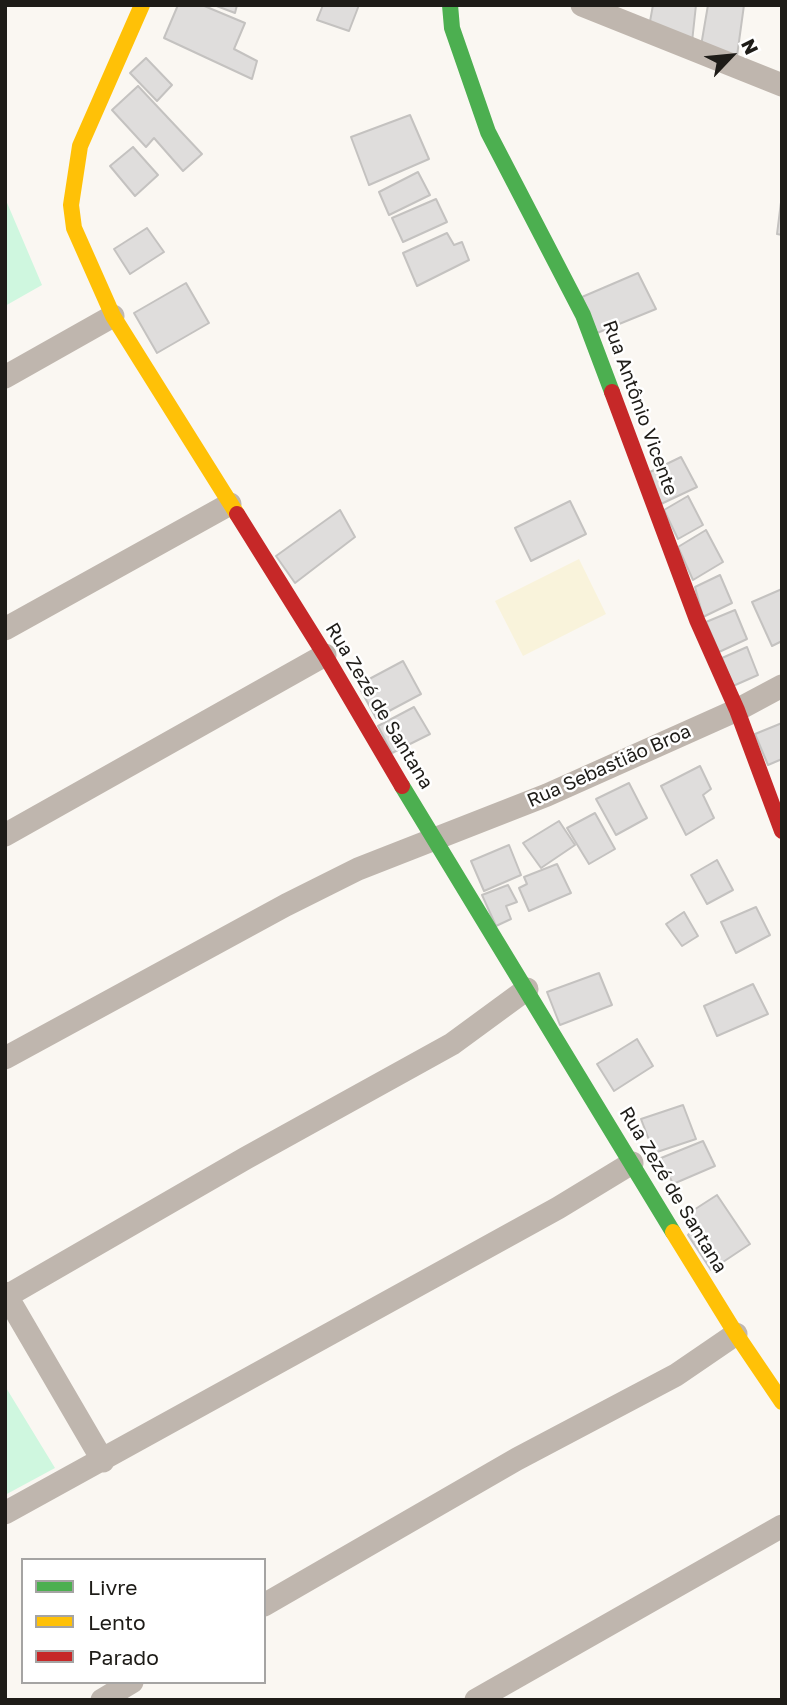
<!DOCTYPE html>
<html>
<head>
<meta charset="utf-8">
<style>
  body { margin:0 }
  #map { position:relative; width:787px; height:1705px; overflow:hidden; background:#faf7f2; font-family:"Golos Text",sans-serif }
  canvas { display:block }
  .frame { position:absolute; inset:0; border:7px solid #1e1c18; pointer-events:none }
  .legend { position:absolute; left:21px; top:1558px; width:245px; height:126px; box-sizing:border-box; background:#fff; border:2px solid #a5a4a3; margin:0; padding:9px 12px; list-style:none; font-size:21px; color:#1e1c18 }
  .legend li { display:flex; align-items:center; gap:14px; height:35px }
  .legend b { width:35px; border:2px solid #a5a4a3 }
  .north { position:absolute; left:696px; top:21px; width:70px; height:70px; -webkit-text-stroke:5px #fff; paint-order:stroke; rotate:64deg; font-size:19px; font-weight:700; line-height:28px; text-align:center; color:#1e1c18 }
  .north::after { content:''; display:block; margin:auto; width:24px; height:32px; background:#1e1c18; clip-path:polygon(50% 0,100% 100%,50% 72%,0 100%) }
</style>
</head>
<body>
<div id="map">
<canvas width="787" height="1705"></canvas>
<div class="frame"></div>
<ul class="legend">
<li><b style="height:9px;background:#4caf50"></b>Livre</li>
<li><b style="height:9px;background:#ffc107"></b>Lento</li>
<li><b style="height:9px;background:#c62828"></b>Parado</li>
</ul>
<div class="north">N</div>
</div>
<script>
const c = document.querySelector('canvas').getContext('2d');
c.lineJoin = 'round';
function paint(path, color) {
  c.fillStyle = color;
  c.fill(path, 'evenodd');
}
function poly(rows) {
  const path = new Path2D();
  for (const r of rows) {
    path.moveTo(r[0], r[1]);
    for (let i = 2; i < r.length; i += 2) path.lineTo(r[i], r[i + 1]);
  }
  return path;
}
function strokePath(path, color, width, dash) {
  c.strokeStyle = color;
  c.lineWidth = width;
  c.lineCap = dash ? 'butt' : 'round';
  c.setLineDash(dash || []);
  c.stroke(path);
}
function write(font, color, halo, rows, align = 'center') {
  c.font = font + ' "Golos Text",sans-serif';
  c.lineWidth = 5;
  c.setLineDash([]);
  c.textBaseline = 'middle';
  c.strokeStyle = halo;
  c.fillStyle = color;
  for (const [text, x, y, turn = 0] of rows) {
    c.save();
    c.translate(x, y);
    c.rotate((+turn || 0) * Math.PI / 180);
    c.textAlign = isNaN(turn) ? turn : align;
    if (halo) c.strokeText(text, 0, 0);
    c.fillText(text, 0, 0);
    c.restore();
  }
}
const green = poly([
  [5,198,42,285,5,306],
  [5,1386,55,1468,5,1495]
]);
const sand = poly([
  [579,559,606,614,523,656,495,601]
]);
const building = poly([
  [178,5,202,5,245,23,234,49,257,61,252,79,164,38,178,5],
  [214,5,237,5,235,13,214,5],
  [323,5,359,5,349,31,317,20,323,5],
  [653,5,696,5,692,42,649,27,653,5],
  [708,5,744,5,737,56,701,46,708,5],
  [146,58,172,85,157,101,130,73,146,58],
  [138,86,202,154,183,171,154,138,146,147,112,110,138,86],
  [410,115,429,159,369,185,351,137,410,115],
  [133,147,158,175,135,196,110,166,133,147],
  [418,172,430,195,389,215,379,192,418,172],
  [782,194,782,235,777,234,782,194],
  [436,199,447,222,403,242,392,218,436,199],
  [147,228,164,252,130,274,114,249,147,228],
  [447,233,454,245,462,242,469,260,417,286,403,253,447,233],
  [638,273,656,309,597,333,582,297,638,273],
  [186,283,209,323,157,353,134,313,186,283],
  [681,457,697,487,661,504,650,472,681,457],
  [688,496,703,525,678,539,664,510,688,496],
  [570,501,586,534,531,561,515,528,570,501],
  [340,510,355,537,295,583,276,556,340,510],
  [706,530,723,562,693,580,678,547,706,530],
  [720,575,732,603,703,617,695,587,720,575],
  [782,589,782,641,772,646,752,602,782,589],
  [735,610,747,639,719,652,706,622,735,610],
  [747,647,758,675,733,686,722,658,747,647],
  [403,661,421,694,376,718,358,685,403,661],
  [414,707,430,734,392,753,378,726,414,707],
  [782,723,782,759,768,765,755,734,782,723],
  [700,766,711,789,703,795,714,818,686,835,661,786,700,766],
  [629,783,647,818,616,835,596,799,629,783],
  [595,813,615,849,589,864,567,828,595,813],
  [559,821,575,845,541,868,523,843,559,821],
  [509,845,521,875,484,891,471,861,509,845],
  [717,860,733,890,707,904,691,875,717,860],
  [557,864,571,893,529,911,519,888,527,884,524,877,557,864],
  [508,885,517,902,506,906,511,919,496,926,482,895,508,885],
  [756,907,770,935,736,953,721,922,756,907],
  [684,912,698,936,682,946,666,924,684,912],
  [599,973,612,1005,560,1025,547,992,599,973],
  [753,984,768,1014,717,1036,704,1006,753,984],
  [637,1039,653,1066,614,1091,597,1064,637,1039],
  [683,1105,696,1139,654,1153,641,1119,683,1105],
  [703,1141,715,1166,673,1184,661,1158,703,1141],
  [717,1195,750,1244,711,1270,688,1235,695,1228,686,1215,717,1195]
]);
const street = poly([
  [582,5,782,85],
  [5,377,113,316],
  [5,629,230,504],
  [5,835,325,655],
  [5,1058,286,905,358,869,547,795,737,710,782,686],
  [5,1293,103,1461],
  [7,1296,246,1158,452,1044,527,989],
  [5,1513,558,1208,632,1163],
  [264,1605,517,1459,676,1375,736,1334],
  [102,1700,132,1682],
  [476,1700,782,1526]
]);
const fast = poly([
  [450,5,452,28,488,132,583,315,612,392],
  [402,786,673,1232]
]);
const slow = poly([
  [142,5,80,146,71,205,74,228,113,316,237,514],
  [673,1232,736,1334,782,1402]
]);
const jam = poly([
  [612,392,697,620,737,710,782,831],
  [237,514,325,655,402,786]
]);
const streetNames = [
  ["Rua Antônio Vicente",640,408,70],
  ["Rua Zezé de Santana",379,706,59],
  ["Rua Sebastião Broa",609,766,-24],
  ["Rua Zezé de Santana",673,1190,59]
];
paint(green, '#cff7df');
paint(sand, '#f9f3db');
paint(building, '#dfdddc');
strokePath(building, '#c4c2c0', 2);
strokePath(street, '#bfb6ae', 23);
strokePath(fast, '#4caf50', 16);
strokePath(slow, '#ffc107', 16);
strokePath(jam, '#c62828', 16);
write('19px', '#1e1c18', '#fff', streetNames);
</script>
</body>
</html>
